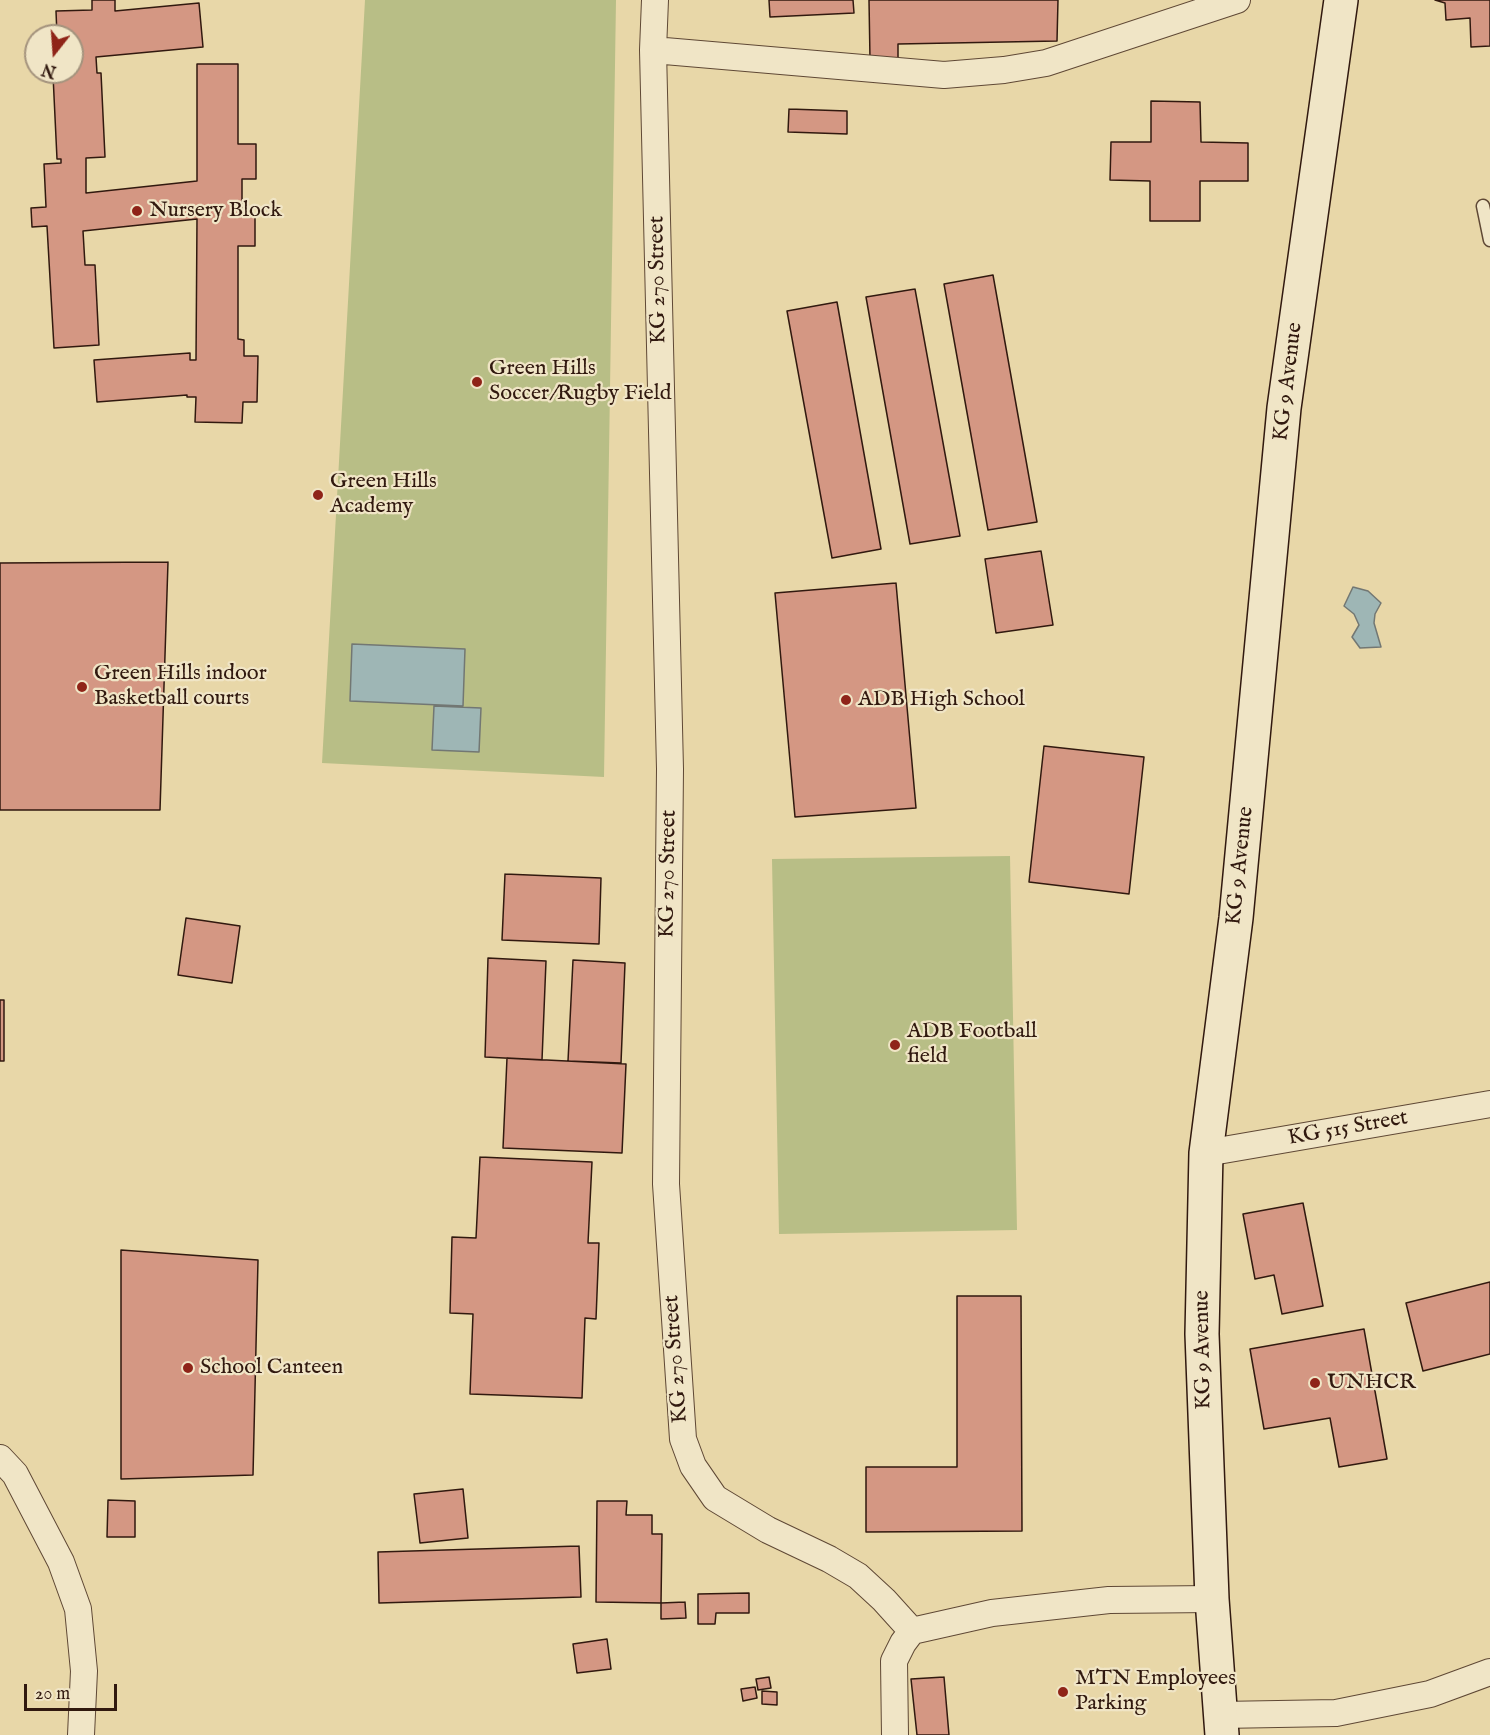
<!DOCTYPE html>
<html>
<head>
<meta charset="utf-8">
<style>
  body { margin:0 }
  #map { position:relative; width:1490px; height:1735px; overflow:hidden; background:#e8d7a8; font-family:"IM FELL English",serif }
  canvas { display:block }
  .north { position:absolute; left:24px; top:24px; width:60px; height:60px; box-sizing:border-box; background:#f0e5c6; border:2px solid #a4937d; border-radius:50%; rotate:197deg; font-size:16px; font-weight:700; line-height:24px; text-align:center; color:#31190f }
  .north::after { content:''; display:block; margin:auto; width:21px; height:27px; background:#8f2418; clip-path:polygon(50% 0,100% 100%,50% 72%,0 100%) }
  .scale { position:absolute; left:24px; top:1684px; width:93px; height:27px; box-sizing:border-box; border:3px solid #31190f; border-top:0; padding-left:8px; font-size:18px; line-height:21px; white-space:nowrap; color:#31190f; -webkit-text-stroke:4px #f0e5c6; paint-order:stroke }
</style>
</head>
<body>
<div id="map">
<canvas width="1490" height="1735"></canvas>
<div class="north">N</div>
<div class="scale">20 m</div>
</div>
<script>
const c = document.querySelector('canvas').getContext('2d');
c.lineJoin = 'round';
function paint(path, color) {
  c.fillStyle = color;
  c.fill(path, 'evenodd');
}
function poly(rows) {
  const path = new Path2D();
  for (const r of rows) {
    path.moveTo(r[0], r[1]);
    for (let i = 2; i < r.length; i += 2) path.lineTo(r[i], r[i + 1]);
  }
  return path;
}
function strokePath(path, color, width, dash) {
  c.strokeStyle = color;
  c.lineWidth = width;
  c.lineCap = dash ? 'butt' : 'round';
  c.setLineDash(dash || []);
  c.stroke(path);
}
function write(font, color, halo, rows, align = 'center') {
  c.font = font + ' "IM FELL English",serif';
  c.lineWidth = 4.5;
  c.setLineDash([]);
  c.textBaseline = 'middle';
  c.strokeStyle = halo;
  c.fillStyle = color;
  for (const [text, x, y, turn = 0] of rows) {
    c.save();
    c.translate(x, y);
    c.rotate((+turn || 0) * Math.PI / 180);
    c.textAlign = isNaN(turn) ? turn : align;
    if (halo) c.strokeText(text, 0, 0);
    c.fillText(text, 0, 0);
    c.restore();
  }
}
const green = poly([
  [365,0,616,0,604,777,322,763],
  [1010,856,1017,1230,779,1234,772,859]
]);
const water = poly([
  [1353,587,1368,591,1381,603,1375,614,1374,623,1381,647,1360,648,1352,637,1359,625,1354,614,1344,606,1353,587],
  [352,644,465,649,463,706,350,701,352,644],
  [434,706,481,708,479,752,432,750,434,706]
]);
const building = poly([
  [92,0,115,0,115,11,199,3,203,47,96,57,97,73,101,73,105,157,86,158,86,193,197,181,197,64,238,64,238,144,256,144,256,179,242,179,242,213,255,214,255,246,238,246,238,339,244,340,244,356,258,356,257,402,243,402,242,423,195,422,196,397,187,397,187,395,97,402,94,360,190,353,190,360,196,360,197,219,83,231,85,265,95,265,99,345,54,348,47,226,32,227,31,208,46,207,44,164,61,163,61,159,57,159,53,75,59,75,59,72,72,72,72,36,57,36,56,11,92,10,92,0],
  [769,0,853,0,854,13,770,17,769,0],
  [869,0,1058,0,1057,41,898,44,898,60,870,59,869,0],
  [1490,0,1490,46,1471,47,1470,18,1446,20,1445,3,1435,0,1490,0],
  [1151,101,1200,102,1201,142,1248,143,1248,181,1200,181,1200,221,1150,221,1150,181,1110,180,1111,142,1151,142,1151,101],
  [789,109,847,111,847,134,788,132,789,109],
  [993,275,1037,522,988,530,944,284,993,275],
  [915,289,960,536,910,544,866,297,915,289],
  [837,302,881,549,832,558,787,311,837,302],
  [1041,551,1053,625,996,633,985,559,1041,551],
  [168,562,160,810,0,810,0,563,168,562],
  [896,583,916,808,795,817,775,593,896,583],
  [1044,746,1144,757,1129,894,1029,882,1044,746],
  [505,874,601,878,599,944,502,940,505,874],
  [186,918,240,926,232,983,178,975,186,918],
  [488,958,546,961,542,1060,485,1057,488,958],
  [573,960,625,963,621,1063,568,1061,573,960],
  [0,1000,4,1000,4,1061,0,1061,0,1000],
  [507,1058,626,1064,622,1153,503,1148,507,1058],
  [480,1157,592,1162,588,1243,599,1243,596,1319,585,1318,582,1398,470,1394,473,1314,450,1313,452,1237,476,1238,480,1157],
  [1303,1203,1323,1306,1282,1314,1274,1275,1255,1279,1243,1214,1303,1203],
  [121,1250,258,1260,253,1475,121,1479,121,1250],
  [1490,1282,1490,1354,1423,1371,1406,1303,1490,1282],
  [957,1296,1021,1296,1022,1531,866,1532,866,1467,957,1467,957,1296],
  [1364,1329,1387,1459,1339,1467,1330,1418,1264,1429,1250,1349,1364,1329],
  [463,1489,468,1538,420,1543,414,1494,463,1489],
  [108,1500,135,1501,135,1537,107,1537,108,1500],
  [597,1501,627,1501,626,1515,652,1515,652,1534,662,1534,661,1603,596,1602,597,1501],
  [579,1546,581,1597,379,1603,378,1552,579,1546],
  [749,1593,749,1613,716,1613,715,1624,698,1624,698,1594,749,1593],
  [685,1602,686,1618,661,1619,661,1603,685,1602],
  [607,1639,611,1669,577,1673,573,1644,607,1639],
  [769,1677,771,1688,758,1690,756,1679,769,1677],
  [944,1677,949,1735,917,1735,911,1679,944,1677],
  [755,1687,757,1698,743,1701,741,1689,755,1687],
  [762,1691,777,1692,777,1705,762,1704,762,1691]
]);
const service = poly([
  [1483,206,1490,240]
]);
const minor = poly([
  [655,0,653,50,670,769,666,1184,683,1439,693,1466,715,1498,768,1530,829,1559,858,1576,884,1600,912,1631],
  [653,50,944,75,1004,70,1046,63,1237,0],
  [1206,1153,1490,1104],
  [0,1458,15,1474,61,1562,78,1609,84,1671,81,1735],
  [1220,1715,1336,1713,1430,1694,1490,1672],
  [895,1735,894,1661,903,1643,912,1631,992,1613,1109,1600,1212,1599]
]);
const secondary = poly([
  [1222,1735,1212,1599,1202,1334,1206,1153,1236,918,1284,408,1341,0]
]);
const markers = [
  [137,211,6,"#8f2418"],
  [477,382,6,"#8f2418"],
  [318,495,6,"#8f2418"],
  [82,687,6,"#8f2418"],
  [846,700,6,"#8f2418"],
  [895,1045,6,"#8f2418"],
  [188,1368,6,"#8f2418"],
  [1315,1383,6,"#8f2418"],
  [1063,1692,6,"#8f2418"]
];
const poiNames = [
  ["Nursery Block",149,211],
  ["Green Hills",489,369],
  ["Soccer/Rugby Field",489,394],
  ["Green Hills",330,482],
  ["Academy",330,507],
  ["Green Hills indoor",94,674],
  ["Basketball courts",94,699],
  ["ADB High School",858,700],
  ["ADB Football",907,1032],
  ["field",907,1057],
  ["School Canteen",200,1368],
  ["UNHCR",1327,1383],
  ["MTN Employees",1075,1679],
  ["Parking",1075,1704]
];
const streetNames = [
  ["KG 270 Street",659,280,-91],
  ["KG 9 Avenue",1289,382,-83],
  ["KG 9 Avenue",1241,866,-84],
  ["KG 270 Street",669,874,-89],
  ["KG 515 Street",1348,1129,-10],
  ["KG 9 Avenue",1204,1350,-91],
  ["KG 270 Street",677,1359,-94]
];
paint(green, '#b8be86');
paint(water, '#9eb6b5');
strokePath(water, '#727773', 1.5);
paint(building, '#d49783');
strokePath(building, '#31190f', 1.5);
strokePath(service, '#5f4835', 15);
strokePath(minor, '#5f4835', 28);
strokePath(secondary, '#31190f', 36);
strokePath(service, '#f0e5c6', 12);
strokePath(minor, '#f0e5c6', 26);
strokePath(secondary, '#f0e5c6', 33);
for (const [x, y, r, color] of markers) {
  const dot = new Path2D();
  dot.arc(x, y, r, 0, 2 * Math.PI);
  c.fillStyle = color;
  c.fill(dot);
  strokePath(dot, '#f0e5c6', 2);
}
write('22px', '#31190f', '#f0e5c6', poiNames, 'left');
write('22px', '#31190f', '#f0e5c6', streetNames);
</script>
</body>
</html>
